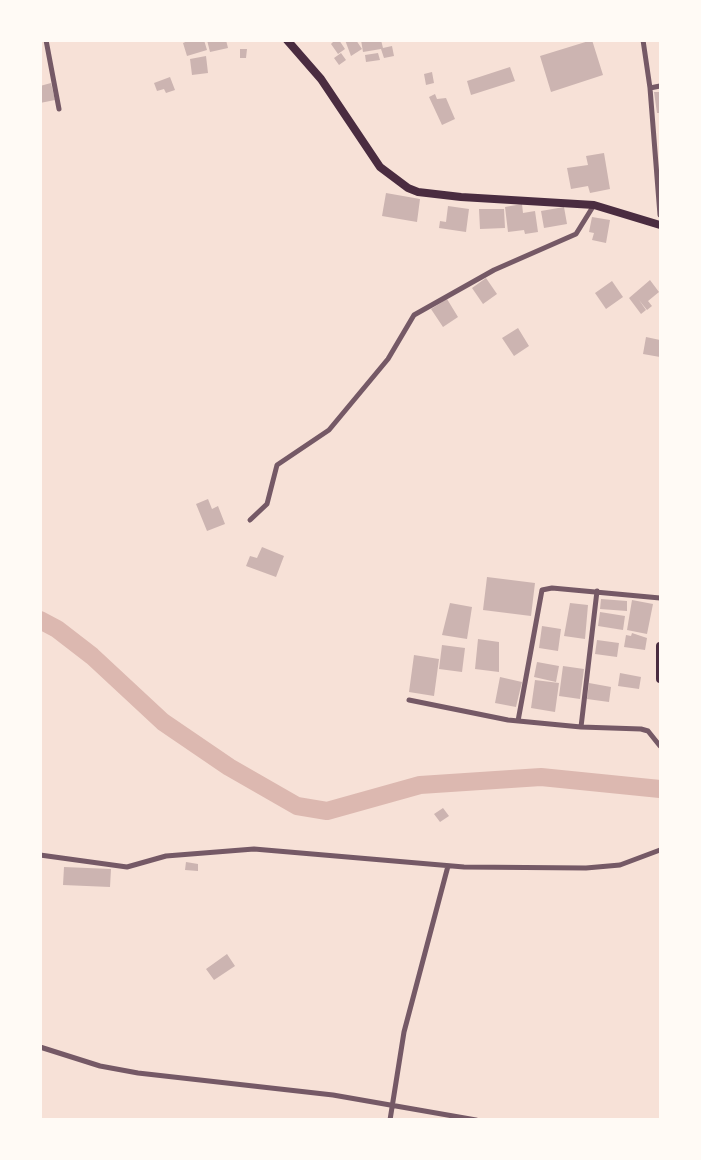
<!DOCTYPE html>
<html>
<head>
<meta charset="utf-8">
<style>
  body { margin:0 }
  #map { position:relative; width:701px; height:1160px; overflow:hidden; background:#f7e1d7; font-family:Commissioner,sans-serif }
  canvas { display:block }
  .frame { position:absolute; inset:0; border:42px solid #fffaf5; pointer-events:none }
</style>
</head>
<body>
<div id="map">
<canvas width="701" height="1160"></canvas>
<div class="frame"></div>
</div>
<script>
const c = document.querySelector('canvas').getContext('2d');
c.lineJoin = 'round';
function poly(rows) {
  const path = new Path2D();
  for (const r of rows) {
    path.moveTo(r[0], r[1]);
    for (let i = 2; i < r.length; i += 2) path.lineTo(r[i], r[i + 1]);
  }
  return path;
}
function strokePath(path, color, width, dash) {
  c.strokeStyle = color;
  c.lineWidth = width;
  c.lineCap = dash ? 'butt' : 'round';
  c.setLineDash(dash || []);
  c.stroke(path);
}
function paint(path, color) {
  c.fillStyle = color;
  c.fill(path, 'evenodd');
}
const river = poly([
  [40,620,57,629,92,656,163,722,229,767,297,806,327,811,420,785,541,777,660,789]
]);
const building = poly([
  [190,40,204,40,207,50,187,56,183,43],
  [207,40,226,40,228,48,210,52],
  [335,40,339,40,345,49,338,54,331,44],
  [345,40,356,40,362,49,351,56],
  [361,40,381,40,383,48,392,46,394,56,384,58,381,49,363,52],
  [592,40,603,75,551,92,540,56],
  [240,49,247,49,246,58,240,58],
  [341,53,346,60,339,65,334,58],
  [378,53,380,60,366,62,365,55],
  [206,56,208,73,192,75,190,59],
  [510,67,515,81,471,95,467,81],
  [432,72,434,83,426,85,424,74],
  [170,77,175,90,166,93,164,89,157,91,154,83],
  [51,83,55,100,40,103,40,86],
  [654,92,660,92,660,113,657,113],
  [435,94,437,99,446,98,455,119,442,125,429,97],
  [604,153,610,189,590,193,588,186,571,189,567,168,588,165,586,156],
  [386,193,420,199,417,222,382,216],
  [522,204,523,213,535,211,538,232,525,234,524,230,508,232,505,207],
  [448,206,469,209,466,232,439,228,440,221,446,222],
  [564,207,567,224,544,228,541,211],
  [479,209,504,209,505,228,480,229],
  [592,217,610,220,606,243,592,240,594,233,589,232],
  [486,278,497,294,483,304,472,288],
  [650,280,659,292,648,301,652,306,647,310,639,300,646,310,641,314,629,298],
  [612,281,623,297,606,309,595,293],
  [447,299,458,317,443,327,431,309],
  [518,328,529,346,514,356,502,338],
  [646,337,660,340,660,357,643,354],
  [208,499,212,509,218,506,225,524,207,531,196,504],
  [262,547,284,556,276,577,246,566,250,556,257,558],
  [487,577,535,583,531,616,483,610],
  [601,599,627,601,627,611,600,609],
  [632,600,653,604,647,634,627,630],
  [450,603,472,607,467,639,442,635],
  [570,603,588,605,585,639,564,636],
  [600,612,625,616,623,630,598,626],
  [542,626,561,629,558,651,539,648],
  [632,633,647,638,645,650,624,647,626,635,631,636],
  [478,639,499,642,499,672,475,669],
  [597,640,619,643,617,657,595,654],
  [442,645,465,648,462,672,439,669],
  [414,655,439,659,434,696,409,692],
  [537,662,559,666,556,682,534,677],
  [563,666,584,669,580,699,559,696],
  [620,673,641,677,639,689,618,686],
  [500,677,522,682,516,707,495,703],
  [535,680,559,683,555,712,531,708],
  [589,683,611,687,609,702,587,699],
  [443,808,449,816,440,822,434,814],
  [186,862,198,864,198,871,185,870],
  [64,867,111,869,110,887,63,885],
  [227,954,235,966,214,980,206,969]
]);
const minor = poly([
  [46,40,59,109],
  [643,40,650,88,660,215],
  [650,88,660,86],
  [250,520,267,504,277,465,329,430,388,359,414,315,494,270,576,234,594,205],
  [409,700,508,720,581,727,641,729,648,731,660,746],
  [518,721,542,590,552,588,660,598],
  [581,727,597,591],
  [40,855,127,867,166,856,254,849,464,867,586,868,620,865,660,850],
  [40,1047,100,1066,138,1073,333,1095,476,1120],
  [390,1120,404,1032,448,866]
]);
const secondary = poly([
  [287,40,321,79,380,167,408,188,418,192,461,197,594,205,660,225],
  [660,646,660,679]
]);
strokePath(river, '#dcb8b0', 18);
paint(building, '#ccb4b1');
strokePath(minor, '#755966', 5);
strokePath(secondary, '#4a2c40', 8);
</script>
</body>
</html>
